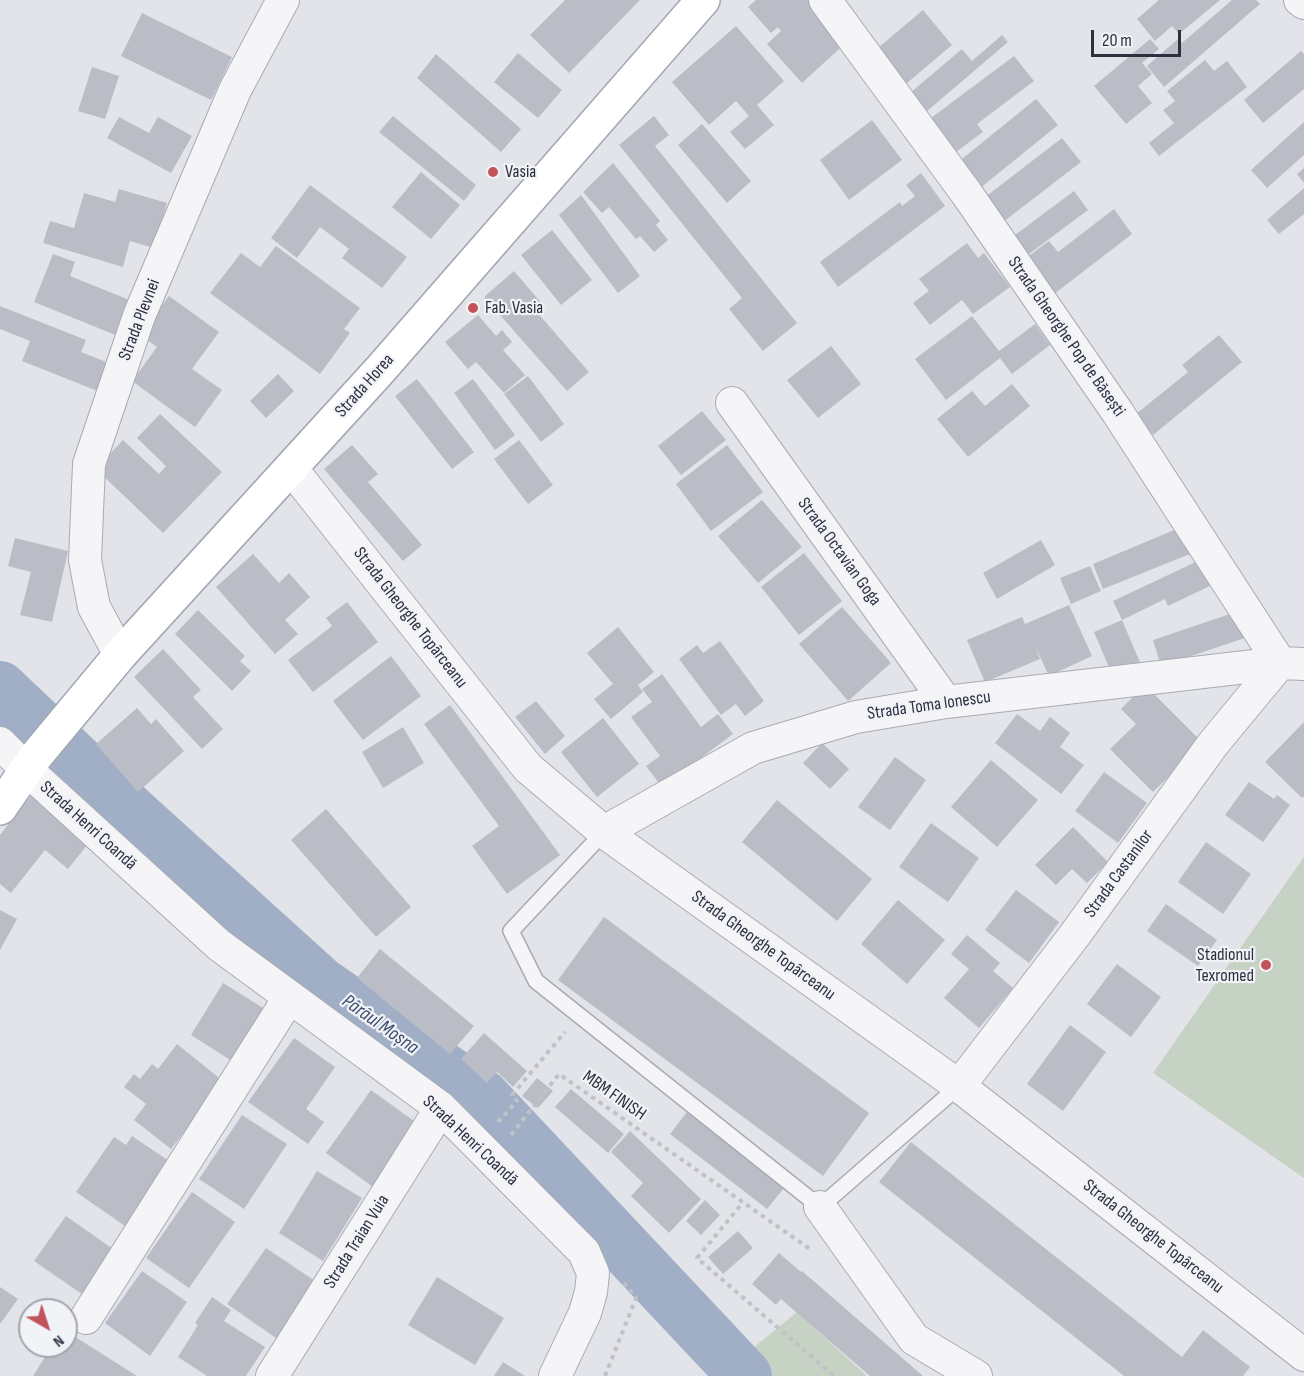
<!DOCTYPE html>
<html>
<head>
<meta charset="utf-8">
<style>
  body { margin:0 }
  #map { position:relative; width:1304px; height:1376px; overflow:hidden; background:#e2e4e9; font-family:"Sofia Sans Condensed",sans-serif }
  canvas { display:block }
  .north { position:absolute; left:18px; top:1298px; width:60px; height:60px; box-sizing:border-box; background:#f2f3f7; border:2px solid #a3a5ae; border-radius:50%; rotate:141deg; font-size:16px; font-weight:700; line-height:24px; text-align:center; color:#2c3140 }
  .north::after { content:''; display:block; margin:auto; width:21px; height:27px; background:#c3535a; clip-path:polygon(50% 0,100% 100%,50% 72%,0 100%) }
  .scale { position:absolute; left:1091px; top:30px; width:90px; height:27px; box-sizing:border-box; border:3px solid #2c3140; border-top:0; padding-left:8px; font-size:18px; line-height:21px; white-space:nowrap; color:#2c3140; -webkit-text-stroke:4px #f2f3f7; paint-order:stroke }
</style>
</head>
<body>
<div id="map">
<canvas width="1304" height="1376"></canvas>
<div class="north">N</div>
<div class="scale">20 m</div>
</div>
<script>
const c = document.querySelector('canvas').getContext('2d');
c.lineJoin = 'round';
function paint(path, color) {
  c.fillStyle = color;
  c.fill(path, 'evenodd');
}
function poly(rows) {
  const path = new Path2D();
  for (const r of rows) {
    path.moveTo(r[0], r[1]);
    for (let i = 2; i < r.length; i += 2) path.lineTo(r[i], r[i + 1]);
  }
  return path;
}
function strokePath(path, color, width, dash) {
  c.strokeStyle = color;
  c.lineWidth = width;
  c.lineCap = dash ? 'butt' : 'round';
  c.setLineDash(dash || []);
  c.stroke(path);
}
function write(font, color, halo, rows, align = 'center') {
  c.font = font + ' "Sofia Sans Condensed",sans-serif';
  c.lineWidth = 4.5;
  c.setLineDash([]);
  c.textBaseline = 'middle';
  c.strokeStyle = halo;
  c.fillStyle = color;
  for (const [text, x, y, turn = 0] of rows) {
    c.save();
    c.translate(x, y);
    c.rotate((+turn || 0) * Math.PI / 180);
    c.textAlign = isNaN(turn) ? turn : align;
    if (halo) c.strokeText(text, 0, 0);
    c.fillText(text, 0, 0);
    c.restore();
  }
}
const green = poly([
  [1304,857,1304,1178,1153,1073],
  [797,1312,867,1376,719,1376]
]);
const river = poly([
  [0,688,132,813,321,984,483,1097,745,1376]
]);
const building = poly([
  [565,0,640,0,569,73,530,35],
  [756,0,815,0,850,39,802,83,767,44,781,31,778,27,771,33,748,7],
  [1159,0,1220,0,1179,34,1172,26,1155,41,1137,19],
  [1232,0,1256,0,1260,4,1164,87,1147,66,1178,39,1182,43],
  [923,10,952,45,907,83,878,48],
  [142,13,232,57,211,100,121,56],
  [736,26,784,81,757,105,774,125,745,149,730,132,749,116,736,101,709,125,672,82],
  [1002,35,1008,42,926,112,910,93,962,49,972,61],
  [1150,39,1159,49,1142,63,1152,74,1138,86,1152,103,1126,124,1094,86],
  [1301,51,1304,54,1304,89,1263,123,1244,100],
  [518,53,562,90,538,118,494,82],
  [436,54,521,129,501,152,417,78],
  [1014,56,1034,81,977,124,983,132,952,155,927,121],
  [1205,60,1214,71,1227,61,1247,87,1159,156,1149,143,1174,123,1163,110,1175,101,1167,91],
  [92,67,119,76,105,119,78,111],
  [1036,99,1058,125,979,189,957,163],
  [393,116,476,185,464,201,379,132],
  [654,116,669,135,655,146,797,323,763,351,729,309,742,298,619,145],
  [119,117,149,133,158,117,192,136,171,173,107,138],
  [872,120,902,160,849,200,820,160],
  [1304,122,1304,155,1267,188,1251,170],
  [702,124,751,181,727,203,678,145],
  [1062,138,1081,162,1003,222,984,198],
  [613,163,660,221,656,225,668,240,654,252,640,236,636,239,609,207,602,213,583,192],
  [1304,168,1304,183,1297,174],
  [421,172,460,205,431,239,392,207],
  [921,173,945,206,838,287,820,262,900,202,902,206,915,196,906,185],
  [310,185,407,257,382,288,342,258,349,249,320,227,297,258,271,238],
  [1304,188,1304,214,1279,234,1267,220],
  [119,189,167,203,154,248,130,241,123,267,43,243,50,221,74,228,84,193,115,202],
  [1074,191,1088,210,1029,254,1015,235],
  [581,195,640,276,618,293,559,215],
  [1114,209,1132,234,1054,294,1026,258,1049,241,1058,252],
  [552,230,592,280,561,305,521,255],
  [967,243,978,258,984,253,1010,287,973,314,962,300,930,325,913,303,929,291,919,279],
  [276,246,360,308,344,329,350,333,320,374,210,293,241,253,260,267],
  [53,254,75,262,70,276,132,301,118,336,34,302],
  [514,271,543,305,536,311,589,372,567,391,484,297],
  [169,296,219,332,192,369,222,390,195,427,132,381,157,347,140,335],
  [0,306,86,340,81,352,111,364,100,392,22,361,30,341,0,329],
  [478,315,496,336,502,330,512,342,503,350,525,375,504,393,476,362,468,369,445,342],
  [972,316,999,351,1035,324,1050,345,1012,374,1000,358,946,400,915,359],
  [1219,335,1242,362,1153,435,1136,414,1188,372,1182,365],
  [831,346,861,384,818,418,787,380],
  [278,374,294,391,266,418,250,401],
  [528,376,564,424,541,442,504,394],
  [417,379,474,452,452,469,395,396],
  [473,379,515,435,495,450,454,393],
  [1012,384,1030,406,968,457,937,419,972,391,985,406],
  [702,411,726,440,681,475,658,446],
  [160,414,222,472,163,533,96,469,123,440,159,474,166,466,137,438],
  [519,440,553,485,528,504,494,459],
  [352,445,378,474,368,482,422,545,403,561,324,469],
  [727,445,763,492,711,531,676,484],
  [762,500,802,547,758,583,718,536],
  [1179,528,1190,554,1103,589,1093,564],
  [15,538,68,551,52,622,20,615,31,572,8,566],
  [1041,540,1055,565,997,599,983,573],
  [804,553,842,601,799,635,761,587],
  [253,554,279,583,289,573,310,597,285,620,298,634,275,654,216,587],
  [1200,560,1212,585,1168,606,1165,599,1122,620,1113,601],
  [1090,566,1101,591,1071,604,1060,578],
  [347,602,378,642,313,692,288,660,332,626,326,618],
  [1069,605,1092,656,1049,676,1035,646,1040,659,985,682,967,640,1022,617,1025,624],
  [842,607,891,663,848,701,799,644],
  [198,610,245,656,240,661,251,671,232,691,175,634],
  [1239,611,1248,637,1161,666,1153,640],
  [1122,620,1142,667,1114,679,1094,632],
  [618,627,654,672,638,685,643,692,611,719,594,699,613,684,587,653],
  [720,641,764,701,745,716,736,704,721,715,679,659,697,645,703,653],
  [163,649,201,690,193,697,223,729,202,749,134,677],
  [391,656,421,696,363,740,333,701],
  [662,674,701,727,718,714,733,734,662,787,646,766,660,756,631,717,652,702,642,689],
  [1145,685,1203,743,1153,792,1110,749,1136,724,1121,709],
  [536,701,565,736,545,754,515,717],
  [450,705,560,855,507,894,472,846,499,826,424,724],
  [137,708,151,724,156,719,184,751,138,792,96,744],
  [1017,714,1040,731,1050,717,1070,733,1060,747,1084,765,1061,794,995,743],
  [603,718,639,764,597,797,561,752],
  [1304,722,1304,796,1302,798,1265,762],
  [403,727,424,763,383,788,362,752],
  [822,743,849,769,830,789,803,763],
  [895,757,926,780,890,830,858,807],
  [991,760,1038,800,997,847,951,807],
  [1104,772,1147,803,1118,843,1075,811],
  [1249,782,1274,799,1277,795,1290,805,1263,842,1225,815],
  [33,793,92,839,68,869,45,850,11,893,0,884,0,835],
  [777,800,872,879,837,921,742,842],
  [326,809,411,907,376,937,291,840],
  [931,823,979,858,948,902,899,867],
  [1073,827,1108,862,1087,883,1072,869,1056,885,1035,865],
  [1206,842,1251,874,1223,914,1178,882],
  [1016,890,1059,922,1029,963,985,930],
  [898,900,945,940,907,984,861,944],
  [1166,904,1217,940,1198,966,1147,931],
  [0,910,17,919,0,950],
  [604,917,869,1113,823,1176,558,980],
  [967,935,1000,963,993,971,1013,988,979,1028,944,998,969,969,951,954],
  [380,949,474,1026,450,1054,357,978],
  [1117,964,1161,997,1131,1037,1087,1004],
  [223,983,268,1011,235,1063,191,1035],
  [1070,1025,1106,1052,1063,1111,1027,1084],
  [484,1033,527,1071,513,1087,497,1072,487,1083,461,1059],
  [294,1038,335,1067,306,1109,324,1122,308,1144,248,1102],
  [177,1044,223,1081,171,1149,134,1120,146,1104,124,1087,134,1074,140,1079,152,1064,158,1069],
  [537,1078,553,1091,538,1108,522,1096],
  [571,1089,624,1134,608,1153,555,1107],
  [371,1090,418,1124,373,1187,326,1153],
  [687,1112,784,1188,767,1209,670,1134],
  [242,1115,287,1144,244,1209,199,1179],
  [630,1131,701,1199,669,1233,631,1196,643,1183,611,1152],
  [132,1136,169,1161,125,1226,76,1192,114,1137,126,1145],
  [911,1142,1182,1357,1203,1330,1250,1367,1243,1376,1124,1376,879,1182],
  [317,1171,362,1198,323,1261,279,1233],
  [192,1192,235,1222,189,1288,146,1258],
  [705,1200,720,1215,701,1235,686,1221],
  [66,1216,113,1249,82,1294,34,1261],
  [738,1231,753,1248,723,1274,708,1257],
  [266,1248,318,1283,279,1340,227,1304],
  [779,1253,801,1272,802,1271,923,1376,870,1376,781,1299,776,1305,752,1284],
  [142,1271,187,1302,150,1356,105,1323],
  [437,1277,504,1318,475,1365,408,1325],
  [0,1287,18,1299,0,1324],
  [212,1297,231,1310,224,1321,265,1347,246,1376,207,1376,178,1357,198,1325,195,1323],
  [66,1331,137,1376,33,1376,52,1346,66,1346],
  [503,1362,525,1376,494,1376]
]);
const path = poly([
  [498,1122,517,1101,512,1095,565,1032],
  [511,1135,559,1074,810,1249],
  [740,1206,697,1258,834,1376],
  [605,1376,636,1298,623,1282]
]);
const service = poly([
  [604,832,511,931,536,981,820,1207,959,1086]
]);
const minor = poly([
  [825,0,967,194,1118,413,1280,663],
  [1300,0,1304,3],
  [732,403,946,702],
  [291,468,528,768,604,832,959,1086,1304,1355],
  [120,655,94,607,85,560,89,464,139,316,235,90,283,0],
  [0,743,26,769,219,945,441,1108,584,1252,593,1273,591,1292,585,1313,555,1376],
  [604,832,753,748,856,717,946,702,1280,663,1304,664],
  [959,1086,1074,936,1213,744,1280,663],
  [820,1207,914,1339,976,1376],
  [86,1318,289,998],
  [272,1376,441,1108]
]);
const primary = poly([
  [0,808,36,756,120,655,380,370,703,0]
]);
const markers = [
  [493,172,6,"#c3535a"],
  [473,308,6,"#c3535a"],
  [1266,965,6,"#c3535a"]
];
const poiNames = [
  ["Vasia",505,172],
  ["Fab. Vasia",485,308],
  ["Stadionul",1254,955,"right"],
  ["Texromed",1254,976,"right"]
];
const streetNames = [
  ["Strada Plevnei",140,320,-69],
  ["Strada Gheorghe Pop de Băsești",1066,337,55],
  ["Strada Horea",365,386,-48],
  ["Strada Octavian Goga",839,552,54],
  ["Strada Gheorghe Topârceanu",410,618,52],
  ["Strada Toma Ionescu",929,706,-8],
  ["Strada Henri Coandă",88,826,42],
  ["Strada Castanilor",1119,874,-54],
  ["Strada Gheorghe Topârceanu",763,946,36],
  ["MBM FINISH",614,1096,35],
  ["Strada Henri Coandă",470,1141,43],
  ["Strada Gheorghe Topârceanu",1153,1237,38],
  ["Strada Traian Vuia",357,1242,-58]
];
const waterNames = [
  ["Pârâul Moșna",380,1025,35]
];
paint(green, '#c6d2c4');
strokePath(river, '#a0afc6', 54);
paint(building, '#babdc6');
strokePath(service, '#a8abb3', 18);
strokePath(minor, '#a8abb3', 34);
strokePath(primary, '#a2a8b4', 36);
strokePath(path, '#c1c2c8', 4, [4.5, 4.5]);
strokePath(service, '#f5f5f8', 15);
strokePath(minor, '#f5f5f8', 32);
strokePath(primary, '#fff', 33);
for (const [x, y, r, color] of markers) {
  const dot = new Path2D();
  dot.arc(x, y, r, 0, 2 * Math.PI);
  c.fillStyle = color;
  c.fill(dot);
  strokePath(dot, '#f2f3f7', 2);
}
write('18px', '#2c3140', '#f2f3f7', poiNames, 'left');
write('18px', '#2c3140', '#f2f3f7', streetNames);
write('italic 20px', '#394d70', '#f2f3f7', waterNames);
</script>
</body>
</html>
